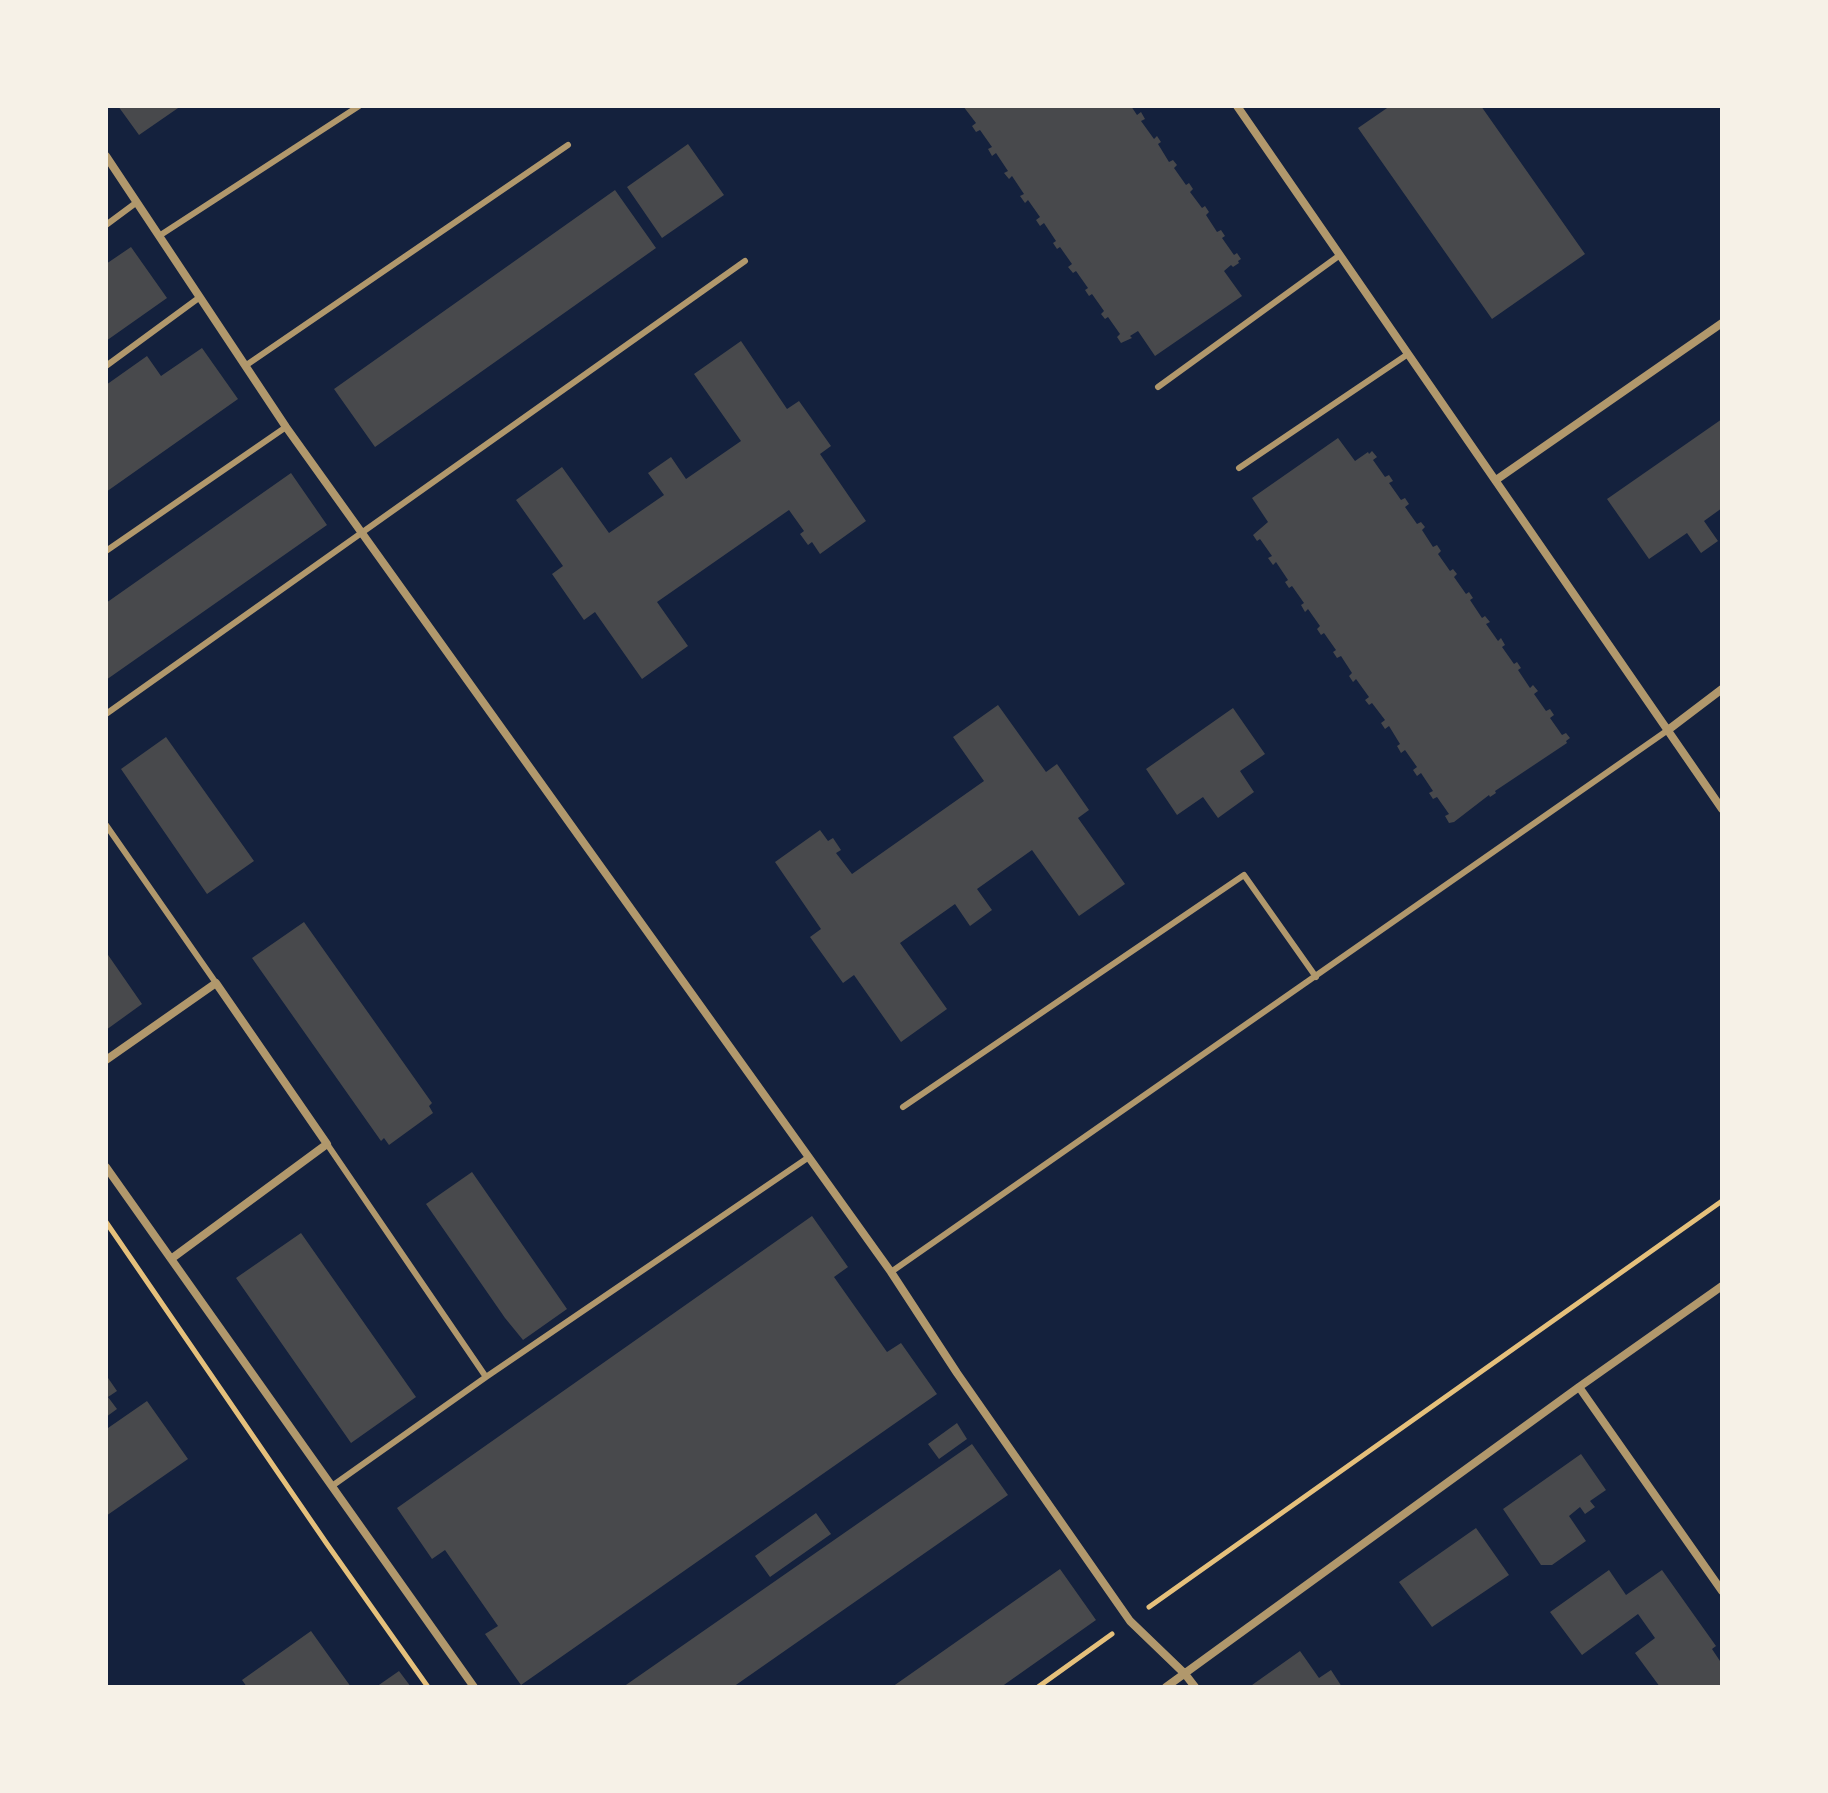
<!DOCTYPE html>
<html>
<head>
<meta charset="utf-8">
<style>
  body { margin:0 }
  #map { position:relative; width:1828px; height:1793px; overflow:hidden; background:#14213d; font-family:"Exo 2",sans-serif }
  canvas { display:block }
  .frame { position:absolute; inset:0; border:108px solid #f6f1e7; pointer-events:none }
</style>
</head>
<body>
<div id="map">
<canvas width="1828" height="1793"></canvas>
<div class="frame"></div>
</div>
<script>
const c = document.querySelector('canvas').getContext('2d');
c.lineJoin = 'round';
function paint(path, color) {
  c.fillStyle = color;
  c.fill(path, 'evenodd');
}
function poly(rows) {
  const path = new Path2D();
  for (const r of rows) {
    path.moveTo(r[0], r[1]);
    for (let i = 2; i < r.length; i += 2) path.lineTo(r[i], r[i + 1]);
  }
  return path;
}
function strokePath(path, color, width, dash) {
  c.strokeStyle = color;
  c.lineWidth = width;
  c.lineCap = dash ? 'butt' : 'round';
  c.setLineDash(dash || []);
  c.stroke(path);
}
const building = poly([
  [118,106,181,106,139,135],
  [963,106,1131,106,1137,115,1141,112,1145,119,1141,121,1154,139,1157,136,1161,142,1158,144,1169,162,1173,160,1177,165,1174,168,1186,185,1189,183,1193,189,1190,192,1202,208,1205,206,1209,212,1206,215,1217,232,1221,230,1225,236,1222,238,1234,255,1237,253,1241,259,1238,261,1239,263,1233,267,1231,265,1224,271,1242,296,1155,356,1138,331,1130,336,1132,338,1121,343,1117,337,1120,334,1108,317,1105,319,1101,314,1104,311,1092,294,1089,296,1085,290,1088,288,1076,271,1073,273,1068,267,1072,264,1060,247,1057,249,1053,243,1056,241,1044,223,1040,226,1036,220,1040,217,1028,200,1025,203,1020,196,1024,194,1012,176,1009,179,1004,173,1008,171,996,153,992,156,988,149,992,147,980,130,976,132,972,126,976,123],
  [1390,106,1481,106,1585,254,1492,319,1358,128],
  [688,144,724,195,662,238,627,187],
  [615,190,656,248,375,447,334,389],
  [131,247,167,298,106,341,106,264],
  [741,341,787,409,799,401,831,446,820,454,866,521,820,554,812,542,808,545,800,534,804,531,789,510,657,602,688,646,642,679,595,612,584,620,552,574,563,566,516,500,562,467,609,533,664,495,648,473,671,457,686,479,741,441,694,374],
  [202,348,238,399,106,492,106,385,147,356,161,376],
  [1722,419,1722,508,1704,521,1718,541,1701,553,1687,533,1649,559,1607,499],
  [1338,438,1355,461,1368,452,1369,454,1372,451,1377,457,1373,460,1385,477,1389,475,1393,481,1389,483,1401,500,1405,498,1409,504,1405,507,1417,524,1421,522,1425,527,1422,530,1433,547,1437,545,1441,551,1438,554,1450,571,1453,569,1457,574,1454,577,1466,594,1469,592,1473,598,1470,600,1482,618,1485,616,1490,622,1486,624,1498,641,1501,638,1505,645,1502,647,1514,664,1517,662,1521,668,1518,670,1530,688,1533,685,1538,691,1534,694,1546,711,1550,709,1554,715,1550,718,1562,735,1566,733,1570,738,1566,741,1567,743,1495,791,1496,793,1490,797,1489,795,1454,822,1449,823,1445,816,1449,814,1437,797,1433,799,1429,793,1433,791,1421,773,1417,776,1413,770,1417,767,1405,750,1401,753,1397,746,1400,744,1389,726,1385,729,1381,723,1385,720,1372,703,1369,705,1365,700,1369,697,1356,679,1353,682,1349,676,1352,673,1341,656,1337,658,1333,652,1336,650,1324,633,1321,635,1317,629,1320,626,1308,609,1305,612,1301,605,1304,603,1292,586,1289,588,1285,582,1288,580,1276,562,1273,565,1268,558,1272,556,1260,539,1257,541,1253,535,1268,522,1252,498],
  [291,473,327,525,106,680,106,603],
  [998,705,1046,772,1057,764,1089,810,1078,818,1125,884,1079,916,1032,850,977,889,992,910,970,926,955,904,900,943,947,1009,901,1042,854,975,843,983,810,937,821,929,775,862,820,830,828,841,833,838,841,850,836,853,852,874,984,781,953,737],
  [1233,708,1265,754,1240,771,1254,792,1218,818,1203,797,1177,815,1146,769],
  [166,737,254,861,207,894,121,769],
  [304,922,432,1103,429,1106,433,1113,389,1145,384,1138,381,1141,252,958],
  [106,952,142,1004,106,1030],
  [472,1172,567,1309,523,1340,505,1318,426,1204],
  [812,1216,848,1267,834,1277,887,1352,901,1343,937,1394,521,1685,485,1634,498,1626,445,1550,432,1559,397,1508],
  [301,1233,416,1397,351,1443,236,1278],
  [106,1375,117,1391,108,1397,117,1409,106,1417],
  [147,1401,188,1459,106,1516,106,1425,108,1428],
  [957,1423,967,1439,939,1459,928,1444],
  [972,1444,1008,1495,733,1687,623,1687],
  [1581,1454,1606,1490,1590,1501,1595,1507,1585,1514,1580,1507,1569,1516,1586,1541,1552,1565,1541,1565,1503,1509],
  [816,1513,831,1534,770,1577,755,1556],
  [1476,1528,1509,1575,1432,1627,1399,1582],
  [1060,1569,1096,1620,1001,1687,892,1687],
  [1609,1570,1626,1595,1662,1570,1716,1646,1712,1649,1722,1664,1722,1687,1660,1687,1635,1653,1655,1638,1638,1614,1582,1655,1550,1612],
  [311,1631,351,1687,247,1687,242,1680],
  [1300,1651,1319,1678,1331,1670,1342,1687,1254,1687,1252,1685],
  [399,1671,411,1687,376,1687]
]);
const path = poly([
  [106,1222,327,1544,428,1687],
  [1149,1607,1722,1201],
  [1038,1687,1112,1634]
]);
const service = poly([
  [106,225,137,202],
  [159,236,359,106],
  [106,366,200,297],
  [245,366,568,145],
  [1158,387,1340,255],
  [1239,468,1408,354],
  [106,551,286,427],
  [106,714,745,261],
  [106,825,216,983],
  [903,1107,1244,875,1316,977],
  [327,1144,486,1377,809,1157],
  [891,1272,1668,730],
  [332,1486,486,1377]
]);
const minor = poly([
  [1237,106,1722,809],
  [106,156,286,427,891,1272,957,1373,1130,1621,1185,1674,1195,1687],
  [1496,480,1722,323],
  [1668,730,1722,689],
  [106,1060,216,983,327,1144,171,1259],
  [106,1167,474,1687],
  [1579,1387,1722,1591],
  [1166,1687,1579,1387,1722,1286]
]);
paint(building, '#48494c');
strokePath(path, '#e5c07b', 5);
strokePath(service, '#b1986c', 6);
strokePath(minor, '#b1986c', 8);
</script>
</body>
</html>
